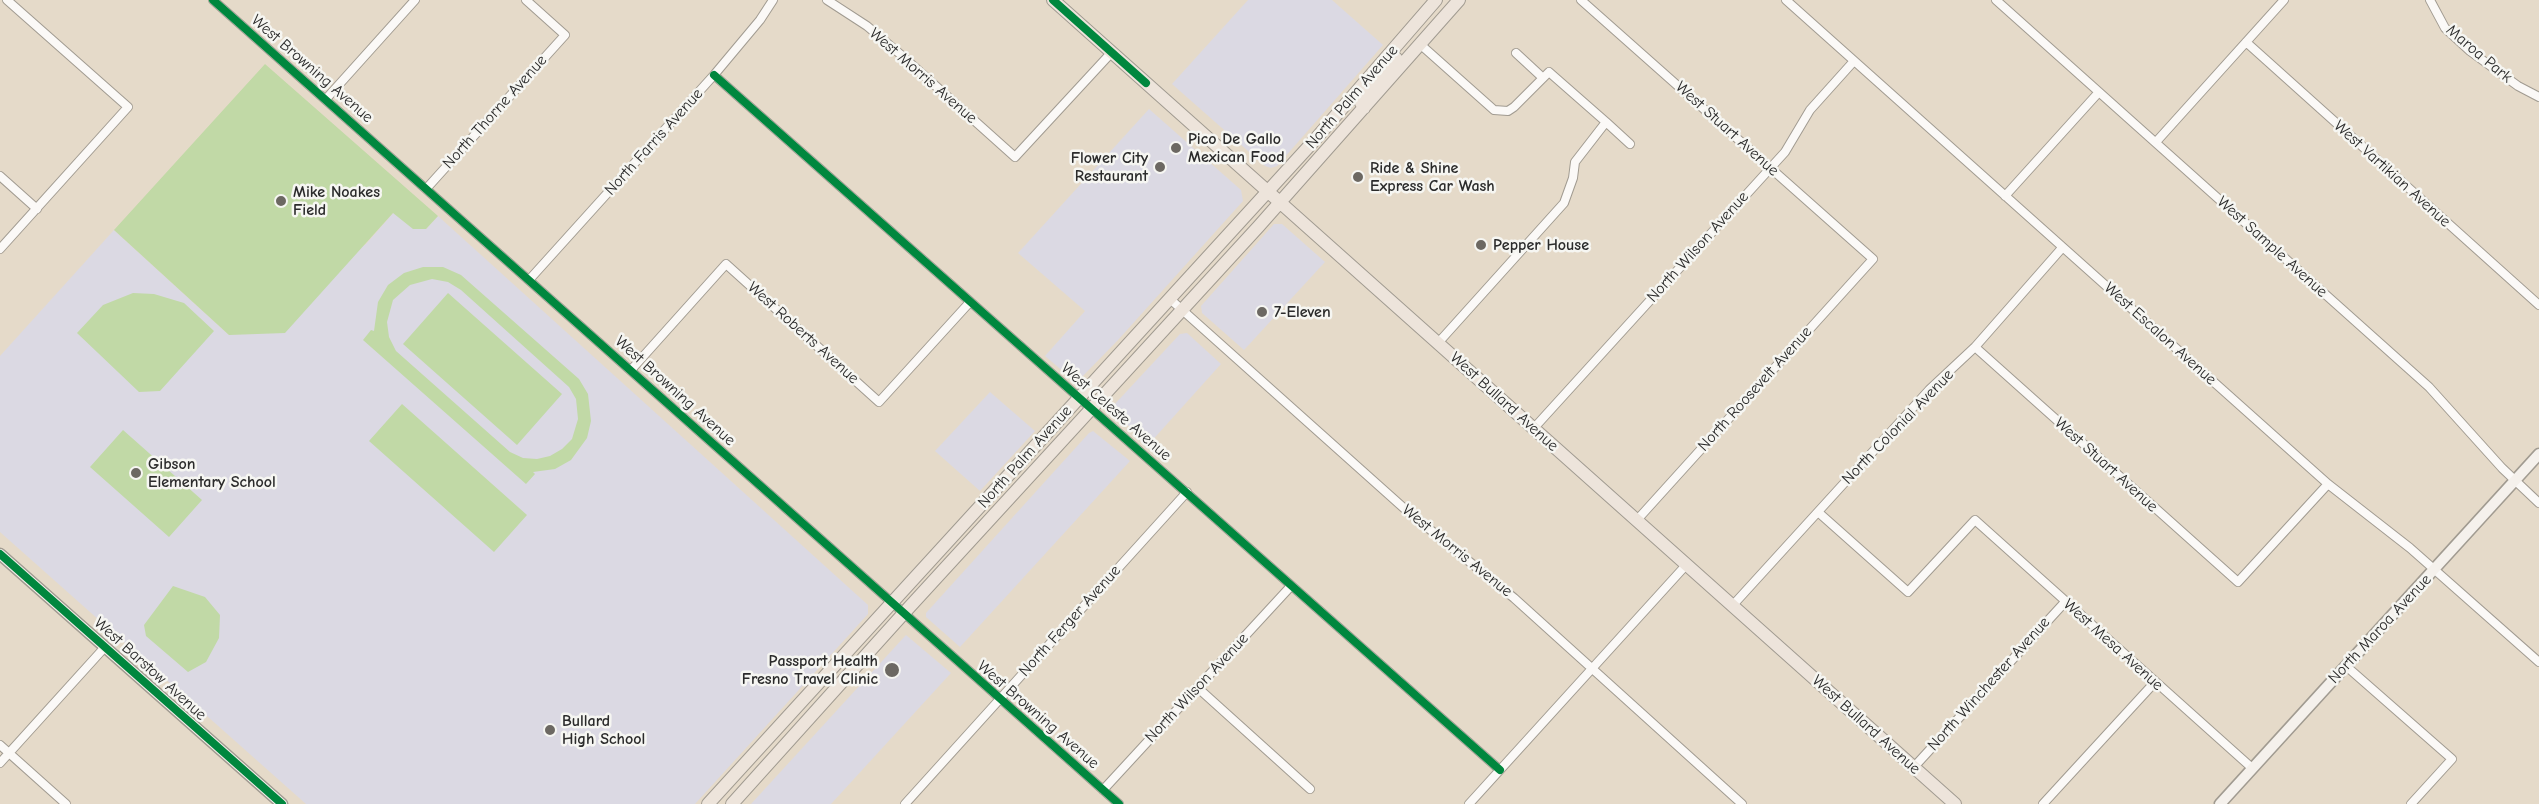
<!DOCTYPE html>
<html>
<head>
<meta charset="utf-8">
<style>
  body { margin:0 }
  canvas { display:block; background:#e5dac9 }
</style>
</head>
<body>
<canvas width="2539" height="804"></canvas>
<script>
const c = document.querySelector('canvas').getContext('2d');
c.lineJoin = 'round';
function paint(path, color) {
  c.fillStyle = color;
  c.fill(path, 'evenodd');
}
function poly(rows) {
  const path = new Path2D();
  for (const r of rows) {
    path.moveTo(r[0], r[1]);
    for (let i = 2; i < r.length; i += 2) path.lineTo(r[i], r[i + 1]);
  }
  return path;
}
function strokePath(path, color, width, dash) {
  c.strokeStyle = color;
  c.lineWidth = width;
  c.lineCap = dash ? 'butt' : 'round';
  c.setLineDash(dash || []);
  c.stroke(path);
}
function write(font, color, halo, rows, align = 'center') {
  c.font = font + ' "Comic Neue",sans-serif';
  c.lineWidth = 5;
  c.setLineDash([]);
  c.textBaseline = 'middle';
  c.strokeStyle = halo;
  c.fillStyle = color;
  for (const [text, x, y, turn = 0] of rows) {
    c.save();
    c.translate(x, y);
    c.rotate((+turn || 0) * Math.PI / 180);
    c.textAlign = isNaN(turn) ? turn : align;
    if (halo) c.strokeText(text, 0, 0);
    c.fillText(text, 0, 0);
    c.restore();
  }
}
const built = poly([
  [1248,0,1332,0,1383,45,1277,166,1271,168,1265,166,1172,84],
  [1149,109,1241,190,1243,201,1118,340,1079,380,1072,379,1045,356,1085,311,1018,253],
  [394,212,426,229,438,216,868,605,868,614,695,804,306,804,0,532,0,356,114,230,229,335,366,244],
  [1274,224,1282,224,1325,262,1244,350,1202,313,1201,306],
  [1187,333,1221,364,1149,444,1114,413,1113,406,1180,334],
  [990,392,1035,431,980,491,935,451],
  [1093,431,1130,461,960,647,926,617,926,613,1089,433],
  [906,635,951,673,831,804,751,804]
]);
const green = poly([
  [265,64,438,216,426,229,413,229,393,213,285,333,229,335,114,230],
  [423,267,443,267,461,275,579,379,588,394,591,421,587,438,571,460,555,469,533,472,535,474,526,484,363,340,371,330,374,331,378,302,388,285,404,273],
  [432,279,448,282,461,290,569,387,576,399,578,419,572,439,562,449,550,456,537,459,523,458,510,452,396,351,389,337,387,322,393,300,410,285],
  [133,293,154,294,184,303,214,331,160,391,139,392,77,333,103,305],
  [448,293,562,394,517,445,403,344],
  [402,404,527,515,494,552,369,441],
  [123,430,202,500,169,537,90,467],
  [173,586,205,597,220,615,219,638,206,662,188,672,146,636,144,625]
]);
const street = poly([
  [213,0,1119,804],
  [827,0,867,26,900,54,1015,157,1112,52],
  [1581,0,1873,259,1637,520],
  [1786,0,2328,484,2410,548,2539,662],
  [1996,0,2429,387,2502,468,2539,503],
  [2430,0,2445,28,2470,51,2518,86,2539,97],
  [2246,42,2539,305],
  [1421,45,1494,110,1508,111,1514,107,1549,72,1606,122,1575,162,1573,178,1564,203,1438,343],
  [1516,53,1543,78],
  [714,75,1500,770],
  [326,99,415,0],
  [1606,122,1630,144],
  [2156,142,2284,0],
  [0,176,37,209],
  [426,189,565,35,526,0],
  [2005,196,2099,92],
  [0,249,128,107,7,0],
  [529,280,714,75,760,20,773,0],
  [1170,299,1406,510,1514,598,1742,804],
  [1975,347,2238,582,2328,484],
  [631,370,726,264,879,402,970,302],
  [1534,428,1785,152,1810,110,1854,61],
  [1818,512,1908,592,1975,520,2252,768],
  [1733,605,1929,390,1975,347,2062,248],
  [2346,666,2452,759,2411,804],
  [1198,688,1310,789],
  [0,745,66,804],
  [0,763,105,647],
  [1914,767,2065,602],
  [1103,790,1291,586],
  [905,804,1187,492],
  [1469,804,1687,564],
  [2043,804,2155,682]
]);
const secondary = poly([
  [0,554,282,804],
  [2220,804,2539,454]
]);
const primary = poly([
  [1053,0,1955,804],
  [1364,108,1361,103,1363,97,1396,58],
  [708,804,1312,143,1436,0],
  [732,804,904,613,1259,226,1459,0]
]);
const cycleway = poly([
  [213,0,1119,804],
  [1053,0,1146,83],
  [714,75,1500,770],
  [0,554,282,804]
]);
const markers = [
  [1176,148,6,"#6c6862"],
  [1160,167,6,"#6c6862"],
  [1358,177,6,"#6c6862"],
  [281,201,6,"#6c6862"],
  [1481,245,6,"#6c6862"],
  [1262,312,6,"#6c6862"],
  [136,473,6,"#6c6862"],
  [892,670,8,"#6c6862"],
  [550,730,6,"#6c6862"]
];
const streetNames = [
  ["Maroa Park",2479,54,40],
  ["West Browning Avenue",312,69,41],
  ["West Morris Avenue",923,76,41],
  ["North Palm Avenue",1352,97,-49],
  ["North Thorne Avenue",495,112,-48],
  ["West Stuart Avenue",1727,129,42],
  ["North Farris Avenue",654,142,-48],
  ["West Vartikian Avenue",2392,174,42],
  ["North Wilson Avenue",1698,247,-48],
  ["West Sample Avenue",2272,247,42],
  ["West Roberts Avenue",803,333,42],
  ["West Escalon Avenue",2160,334,42],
  ["North Roosevelt Avenue",1755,389,-48],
  ["West Browning Avenue",675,391,42],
  ["West Bullard Avenue",1504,402,42],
  ["West Celeste Avenue",1116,412,41],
  ["North Colonial Avenue",1898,427,-46],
  ["North Palm Avenue",1025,457,-48],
  ["West Stuart Avenue",2106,465,42],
  ["West Morris Avenue",1457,551,39],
  ["North Ferger Avenue",1070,621,-48],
  ["North Maroa Avenue",2380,629,-47],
  ["West Mesa Avenue",2113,645,42],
  ["West Barstow Avenue",150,669,42],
  ["North Winchester Avenue",1989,684,-48],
  ["North Wilson Avenue",1197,688,-47],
  ["West Browning Avenue",1038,715,41],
  ["West Bullard Avenue",1866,725,42]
];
const poiNames = [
  ["Pico De Gallo",1188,139],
  ["Mexican Food",1188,157],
  ["Flower City",1148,158,"right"],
  ["Restaurant",1148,176,"right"],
  ["Ride & Shine",1370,168],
  ["Express Car Wash",1370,186],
  ["Mike Noakes",293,192],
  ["Field",293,210],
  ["Pepper House",1493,245],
  ["7-Eleven",1274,312],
  ["Gibson",148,464],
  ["Elementary School",148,482],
  ["Passport Health",878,661,"right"],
  ["Fresno Travel Clinic",878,679,"right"],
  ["Bullard",562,721],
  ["High School",562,739]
];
paint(built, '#dbd9e3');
paint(green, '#c1d9a6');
strokePath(street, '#a19b91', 10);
strokePath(secondary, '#a19b91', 13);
strokePath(primary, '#a19b91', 14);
strokePath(street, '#fbf9f7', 8);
strokePath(secondary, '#f5f1ec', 10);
strokePath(primary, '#ede4db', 12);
strokePath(cycleway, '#00873e', 8);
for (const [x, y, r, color] of markers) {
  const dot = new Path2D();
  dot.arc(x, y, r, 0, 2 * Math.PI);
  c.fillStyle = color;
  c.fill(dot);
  strokePath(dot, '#f6f6f2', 2);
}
write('16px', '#2b2b2b', '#f6f6f2', streetNames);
write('bold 16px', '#2b2b2b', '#f6f6f2', poiNames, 'left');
</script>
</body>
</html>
